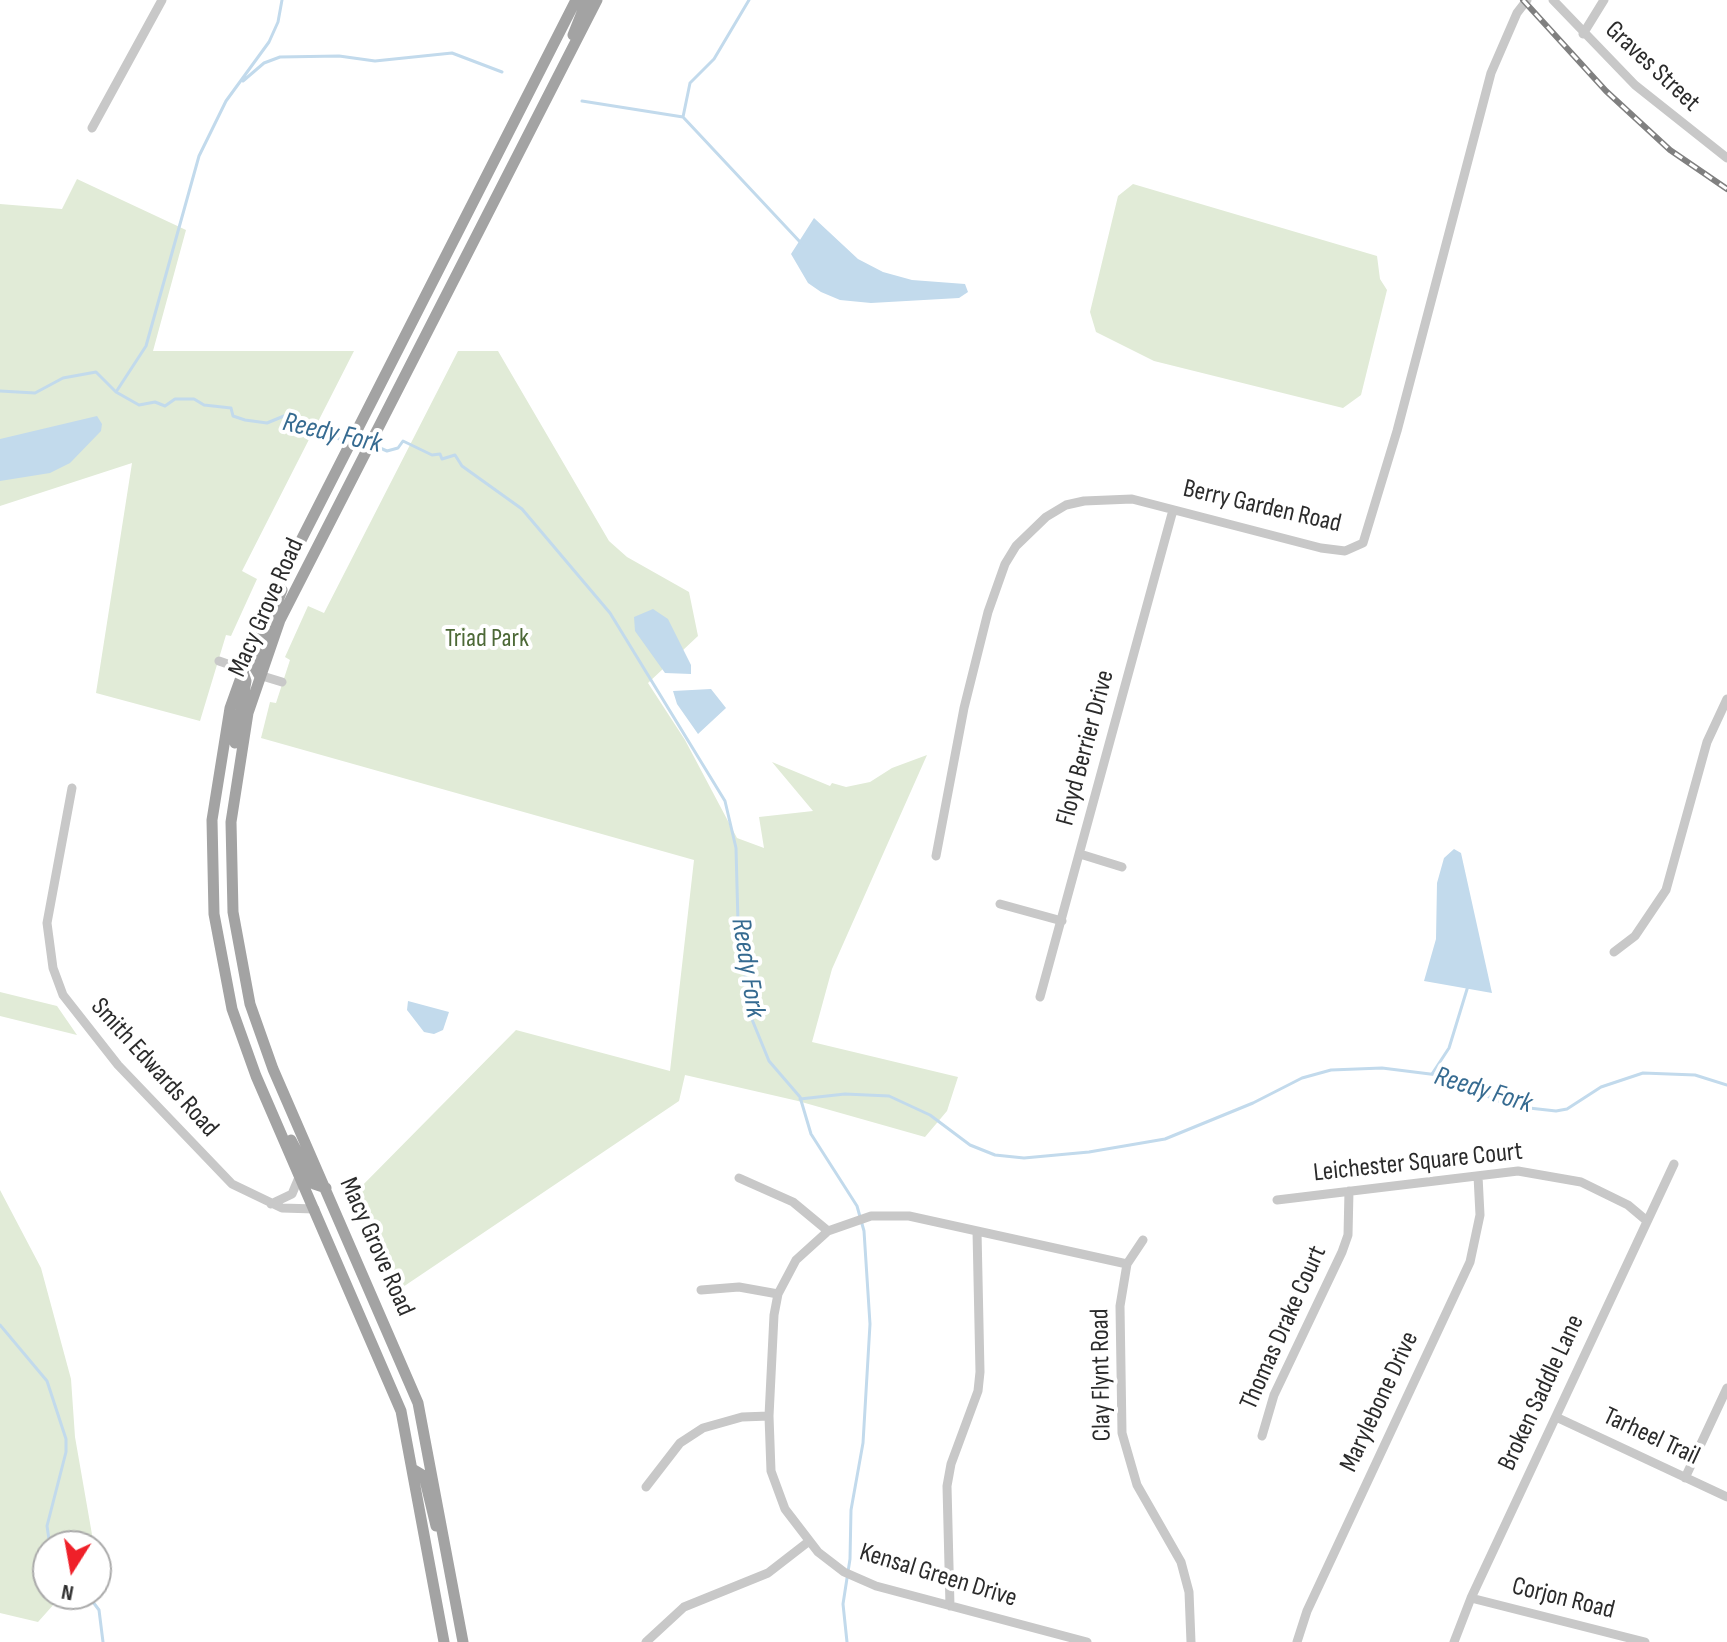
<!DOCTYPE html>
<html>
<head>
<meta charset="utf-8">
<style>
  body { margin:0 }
  #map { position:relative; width:1727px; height:1642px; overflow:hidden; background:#fff; font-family:"Sofia Sans Condensed",sans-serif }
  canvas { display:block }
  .north { position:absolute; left:32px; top:1530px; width:80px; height:80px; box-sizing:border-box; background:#fff; border:2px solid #aaa; border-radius:50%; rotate:191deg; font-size:22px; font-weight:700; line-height:32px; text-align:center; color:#2b2b2b }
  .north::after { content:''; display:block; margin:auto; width:28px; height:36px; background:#ef2029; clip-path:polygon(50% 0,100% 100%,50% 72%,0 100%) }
</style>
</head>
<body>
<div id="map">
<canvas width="1727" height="1642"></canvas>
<div class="north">N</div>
</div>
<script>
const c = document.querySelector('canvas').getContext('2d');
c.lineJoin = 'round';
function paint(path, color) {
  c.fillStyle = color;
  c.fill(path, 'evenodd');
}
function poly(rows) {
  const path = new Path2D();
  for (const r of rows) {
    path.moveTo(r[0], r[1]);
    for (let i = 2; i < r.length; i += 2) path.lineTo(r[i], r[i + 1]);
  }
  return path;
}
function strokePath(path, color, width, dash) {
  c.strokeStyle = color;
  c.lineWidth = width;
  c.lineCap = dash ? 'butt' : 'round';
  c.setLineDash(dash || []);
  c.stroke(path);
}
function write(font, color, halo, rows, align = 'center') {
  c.font = font + ' "Sofia Sans Condensed",sans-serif';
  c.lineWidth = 8;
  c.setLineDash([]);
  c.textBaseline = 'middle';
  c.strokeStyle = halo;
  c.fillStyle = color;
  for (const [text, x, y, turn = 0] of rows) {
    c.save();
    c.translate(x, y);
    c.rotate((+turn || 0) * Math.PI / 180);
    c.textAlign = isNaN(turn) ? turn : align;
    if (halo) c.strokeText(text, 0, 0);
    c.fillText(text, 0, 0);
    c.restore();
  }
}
const green = poly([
  [77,179,186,230,153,351,354,351,242,571,257,579,231,636,226,635,200,721,96,693,132,463,0,506,0,204,62,209],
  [1133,184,1377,256,1380,279,1387,290,1361,395,1343,408,1154,361,1096,332,1090,312,1118,196],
  [458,351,498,351,609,541,627,557,689,592,698,636,648,683,685,740,737,838,764,848,759,817,813,811,772,762,830,786,832,783,846,787,870,782,892,768,927,755,832,969,812,1042,958,1077,947,1111,925,1137,798,1101,685,1075,679,1101,394,1293,351,1197,516,1030,670,1071,694,860,261,738,270,702,276,703,290,660,285,657,308,606,324,613],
  [0,992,57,1006,77,1035,0,1016],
  [0,1190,41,1268,71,1379,75,1437,94,1546,48,1546,48,1594,63,1594,38,1622,0,1613]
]);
const water = poly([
  [814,218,858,259,883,272,912,280,965,284,968,292,959,298,871,303,840,300,821,292,808,283,791,254],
  [97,416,102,424,101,431,70,463,50,473,0,481,0,439],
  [653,609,668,619,691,665,691,674,665,673,635,631,634,617],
  [711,689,726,708,698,734,677,704,673,691],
  [1454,849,1461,853,1492,993,1424,981,1436,939,1437,883,1444,858],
  [408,1001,449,1012,443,1030,434,1034,424,1032,407,1010]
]);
const stream = poly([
  [243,81,264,63,280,57,339,56,375,61,452,53,502,72],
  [582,101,683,117,801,243],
  [683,117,690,83,714,59,749,0],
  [0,391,35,393,63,378,96,372,116,392,139,405,155,402,165,406,175,399,194,399,204,405,231,408,233,416,245,420,267,423,284,416,295,419,310,431,347,441],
  [116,392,146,346,199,156,226,101,269,42,278,22,282,0],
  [373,445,387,451,398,448,403,441,432,455,440,454,442,459,455,455,462,466,522,509,610,613,725,801,736,848,738,923,751,1017,769,1061,800,1097,811,1134,857,1206,864,1231,870,1324,863,1443,851,1510,850,1559,843,1604,847,1642],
  [1432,1074,1449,1048,1468,986],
  [800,1099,845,1094,889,1096,930,1115,970,1145,995,1155,1024,1158,1089,1152,1165,1139,1253,1103,1302,1078,1331,1070,1382,1068,1454,1077,1477,1092,1511,1106,1556,1111,1567,1109,1601,1087,1643,1073,1695,1075,1727,1085],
  [0,1325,47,1381,66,1439,66,1452,47,1526,50,1546],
  [87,1594,99,1610,103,1642]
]);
const minor = poly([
  [1553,0,1635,85,1727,158],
  [1583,34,1604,0],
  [92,128,162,0],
  [219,661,242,669],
  [259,675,282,682],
  [72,788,47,923,53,968,63,995,118,1065,232,1184,282,1208,315,1209],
  [1080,854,1122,867],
  [936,856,964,708,988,612,1005,564,1016,546,1046,517,1066,505,1084,501,1132,499,1321,548,1345,551,1363,543,1397,431,1491,73,1517,13,1527,0],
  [1000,904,1062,921],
  [1614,952,1635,936,1666,890,1707,742,1727,699],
  [1040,997,1173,510],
  [739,1178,793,1202,828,1231],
  [1277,1200,1518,1171,1581,1182,1628,1205,1647,1221],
  [271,1204,292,1194,300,1175],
  [1143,1240,1127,1264,1120,1306,1122,1433,1137,1485,1181,1562,1189,1592,1191,1642],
  [701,1290,739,1287,778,1294],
  [1556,1417,1727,1497],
  [1262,1436,1274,1395,1342,1252,1348,1235,1349,1191],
  [1685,1478,1727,1388],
  [646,1487,680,1443,703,1428,742,1417,769,1416],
  [1471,1598,1645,1642],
  [950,1606,947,1486,951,1464,978,1391,980,1372,977,1231],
  [646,1642,684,1607,768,1573,808,1542],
  [1087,1642,876,1586,844,1572,818,1552,785,1509,771,1471,769,1416,774,1315,778,1294,796,1260,828,1231,871,1216,909,1216,1127,1264],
  [1297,1642,1307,1611,1470,1262,1480,1215,1478,1176],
  [1454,1642,1471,1598,1674,1164]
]);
const major = poly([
  [573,35,587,0],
  [259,675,255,668,256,656,282,590],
  [235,743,246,681,242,669],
  [291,1140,314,1184,326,1188],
  [414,1470,424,1476,436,1526],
  [444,1642,401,1411,256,1076,232,1009,214,914,212,820,230,708,264,613,576,0],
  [463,1642,418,1403,273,1069,250,1004,233,912,231,822,248,713,280,620,597,0]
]);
const rail = poly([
  [1523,0,1606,91,1670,150,1727,189]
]);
const streetNames = [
  ["Graves Street",1652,67,43],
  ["Berry Garden Road",1262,507,13],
  ["Macy Grove Road",267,608,-66],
  ["Floyd Berrier Drive",1086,748,-75],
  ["Smith Edwards Road",154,1068,48],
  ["Leichester Square Court",1418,1163,-6],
  ["Macy Grove Road",376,1247,66],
  ["Thomas Drake Court",1284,1328,-66],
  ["Clay Flynt Road",1102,1375,-91],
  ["Broken Saddle Lane",1542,1393,-65],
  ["Marylebone Drive",1380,1402,-65],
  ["Tarheel Trail",1651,1437,25],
  ["Kensal Green Drive",938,1576,17],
  ["Corjon Road",1563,1599,14]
];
const parkNames = [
  ["Triad Park",487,639]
];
const waterNames = [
  ["Reedy Fork",332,434,13],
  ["Reedy Fork",747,968,81],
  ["Reedy Fork",1483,1091,17]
];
paint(green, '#e1ebd7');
paint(water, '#c2daec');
strokePath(stream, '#c2daec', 3);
strokePath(minor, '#c8c8c8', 9);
strokePath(major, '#a3a3a3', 11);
strokePath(rail, '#808080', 6);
strokePath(rail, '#fff', 3, [9]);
write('26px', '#2b2b2b', '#fff', streetNames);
write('26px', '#4d6937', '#fff', parkNames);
write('italic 28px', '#366b91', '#fff', waterNames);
</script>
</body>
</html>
